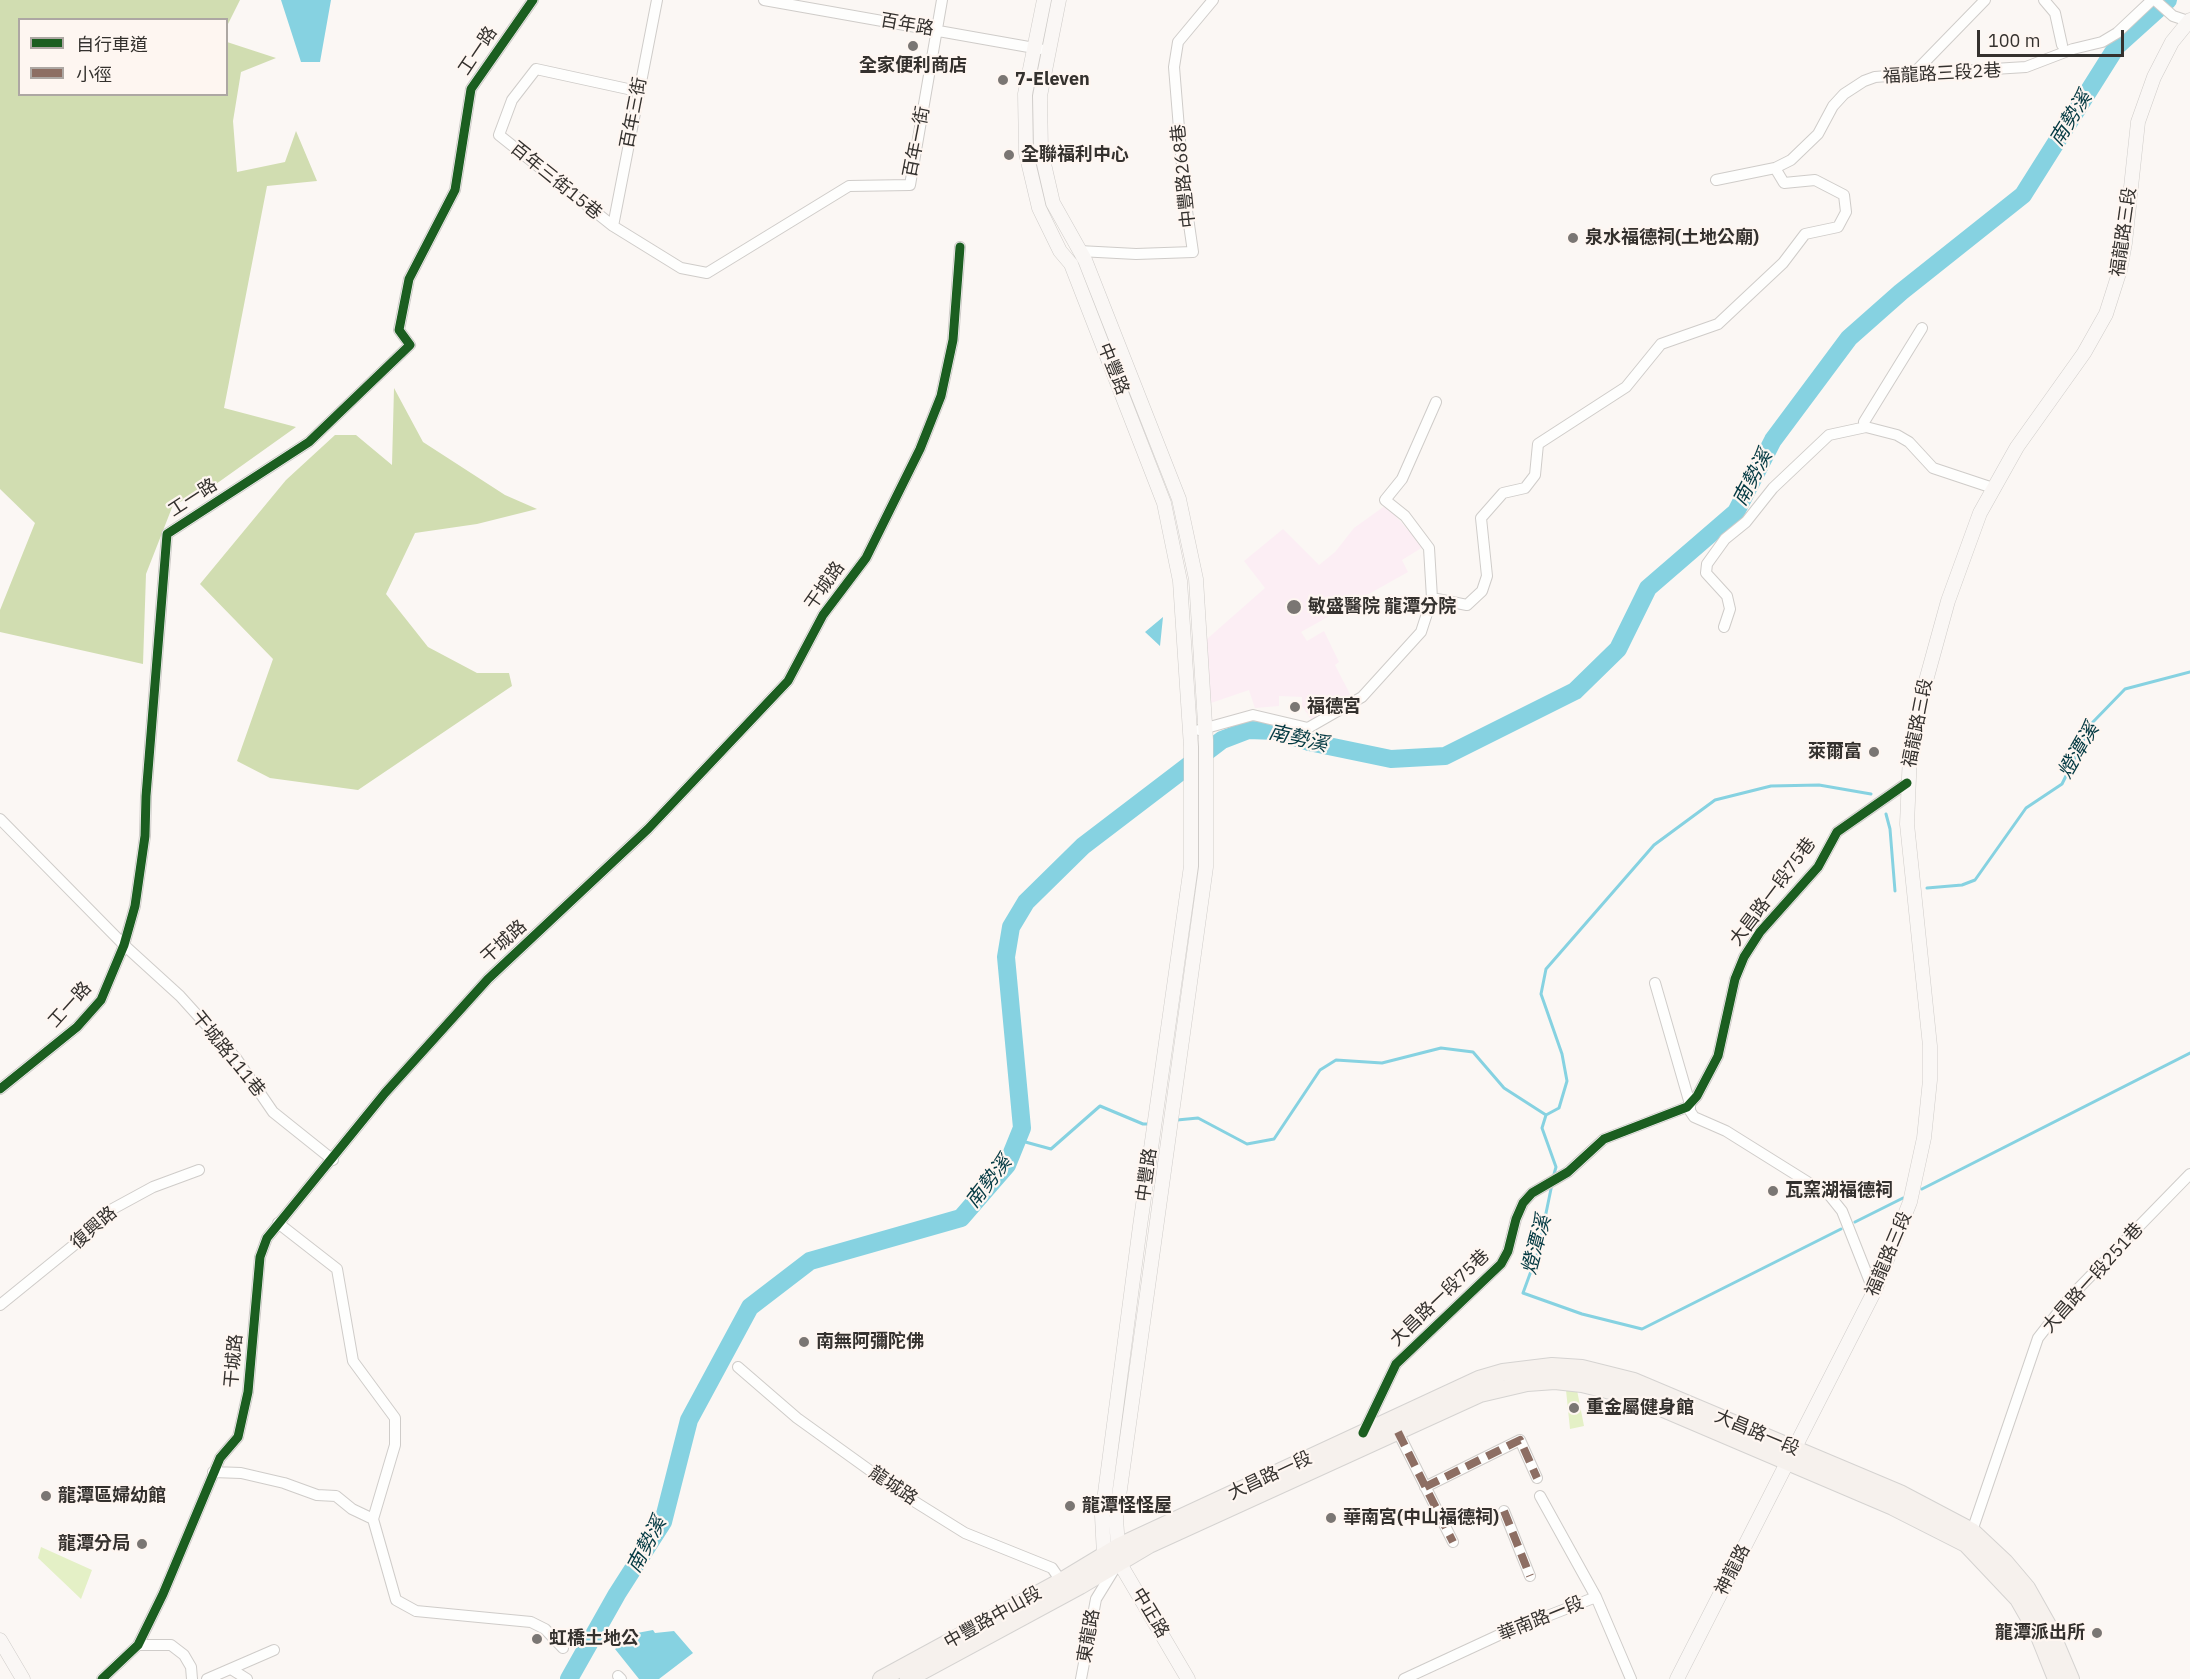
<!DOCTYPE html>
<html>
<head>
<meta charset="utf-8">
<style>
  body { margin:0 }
  #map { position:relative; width:2190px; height:1679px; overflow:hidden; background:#fbf7f4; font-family:"IBM Plex Sans","Noto Sans TC",sans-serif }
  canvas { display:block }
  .legend { position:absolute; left:18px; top:18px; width:210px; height:78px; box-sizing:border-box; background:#fef6f1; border:2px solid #ada7a3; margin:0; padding:8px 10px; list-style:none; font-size:18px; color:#34312e }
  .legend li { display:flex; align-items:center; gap:12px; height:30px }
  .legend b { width:30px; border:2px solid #ada7a3 }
  .scale { position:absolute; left:1977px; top:30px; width:147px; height:27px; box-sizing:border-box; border:3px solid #34312e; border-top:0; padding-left:8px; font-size:18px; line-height:21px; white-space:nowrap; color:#34312e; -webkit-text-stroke:4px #fef6f1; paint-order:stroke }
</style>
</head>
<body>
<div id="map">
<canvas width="2190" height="1679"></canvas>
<ul class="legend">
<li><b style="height:8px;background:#1b5e20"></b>自行車道</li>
<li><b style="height:8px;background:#8d6e63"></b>小徑</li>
</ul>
<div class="scale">100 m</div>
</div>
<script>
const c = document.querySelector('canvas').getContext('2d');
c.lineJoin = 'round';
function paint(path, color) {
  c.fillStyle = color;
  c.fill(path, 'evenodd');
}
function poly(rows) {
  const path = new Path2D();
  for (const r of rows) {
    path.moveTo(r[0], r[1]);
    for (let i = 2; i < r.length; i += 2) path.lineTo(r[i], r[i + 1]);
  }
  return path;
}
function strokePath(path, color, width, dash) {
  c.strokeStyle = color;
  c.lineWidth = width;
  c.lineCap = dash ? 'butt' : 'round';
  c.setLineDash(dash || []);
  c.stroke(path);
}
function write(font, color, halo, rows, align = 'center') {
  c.font = font + ' "IBM Plex Sans","Noto Sans TC",sans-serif';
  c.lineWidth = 4.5;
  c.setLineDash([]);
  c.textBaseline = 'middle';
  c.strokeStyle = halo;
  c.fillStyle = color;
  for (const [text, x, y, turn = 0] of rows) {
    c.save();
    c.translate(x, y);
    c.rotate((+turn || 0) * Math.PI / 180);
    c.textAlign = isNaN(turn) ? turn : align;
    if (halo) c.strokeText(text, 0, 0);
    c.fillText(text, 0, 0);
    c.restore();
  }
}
const medical = poly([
  [1386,505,1423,547,1402,560,1408,572,1301,632,1307,641,1324,631,1339,662,1335,665,1352,698,1312,721,1302,706,1302,697,1279,696,1279,706,1255,708,1249,690,1208,704,1207,639,1265,588,1244,561,1283,529,1319,565,1335,552,1354,528]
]);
const green = poly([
  [1566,1390,1577,1390,1584,1426,1570,1429],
  [41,1547,92,1570,81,1599,38,1558]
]);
const forest = poly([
  [0,0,240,0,227,26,226,20,20,20,20,94,226,94,227,42,276,58,241,72,233,121,237,172,285,162,296,131,317,181,267,186,224,408,296,427,209,489,173,505,146,574,143,664,0,632,0,610,35,523,0,489],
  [394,388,423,442,505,495,537,509,477,524,415,533,386,594,428,647,477,673,509,673,512,686,358,790,270,778,237,761,273,659,200,584,286,480,335,435,356,435,392,465]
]);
const water = poly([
  [281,0,331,0,320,62,301,62],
  [1163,617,1160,646,1145,632],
  [653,1630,655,1633,674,1631,693,1653,659,1679,639,1679,615,1649,637,1633]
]);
const stream = poly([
  [1886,814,1890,829,1895,891],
  [1927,888,1962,885,1975,880,2026,808,2062,784,2092,723,2125,689,2190,672],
  [1546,1115,1559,1108,1567,1081,1562,1054,1541,994,1546,969,1654,845,1715,800,1771,786,1819,785,1871,794],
  [1177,1120,1198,1118,1247,1144,1274,1139,1320,1070,1336,1060,1382,1063,1441,1048,1473,1052,1504,1088,1546,1115,1542,1128,1556,1167,1553,1178],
  [1018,1140,1051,1149,1100,1106,1143,1124,1148,1124],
  [1552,1184,1538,1252,1523,1293,1582,1314,1642,1329,1841,1229],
  [1922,1189,2190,1053],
  [1855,1222,1903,1198]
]);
const river = poly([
  [569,1679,617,1594,663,1522,689,1420,750,1307,810,1261,961,1218,1007,1165,1022,1128,1006,957,1011,927,1026,902,1083,846,1222,740,1248,730,1277,731,1309,742,1391,759,1445,756,1575,691,1618,649,1648,588,1736,512,1773,440,1849,338,1901,292,2023,195,2117,46,2168,0]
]);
const street = poly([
  [764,0,1040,49],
  [2044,0,2055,13,2062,45],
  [2155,0,2173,16,2188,21],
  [1913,74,1985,0],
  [637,91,536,69,512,100,499,135,613,226,681,268,707,273,849,186,910,185,942,0],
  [1716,180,1775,168,1791,160,1818,134,1833,106,1844,94,1864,81,1875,77,1913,74,2026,67,2073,49,2102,42,2117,33,2152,0],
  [613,226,657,0],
  [1079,251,1136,254,1193,252,1184,190,1174,67,1178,42,1213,0],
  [1922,328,1864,422,1866,427,1897,435,1909,442,1933,468,1993,488],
  [1432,598,1467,605,1482,591,1487,576,1481,518,1503,493,1525,488,1535,475,1538,444,1626,387,1661,344,1718,324,1783,263,1805,234,1838,227,1846,212,1844,195,1815,180,1784,183,1775,168],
  [1724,627,1730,609,1727,596,1706,573,1707,564,1725,539,1746,522,1773,488,1829,435,1866,427],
  [1199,730,1253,715,1308,728,1362,697,1421,632,1432,598,1429,548,1405,516,1385,500,1402,479,1436,402],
  [0,819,124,945,180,996,236,1058,273,1112,333,1160],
  [1655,983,1690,1104,1690,1111,1694,1117,1726,1131,1830,1196,1842,1211,1874,1292],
  [0,1089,77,1027,101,1000,124,945,135,906,145,836,146,796,167,534,309,442,410,345,399,330,409,279,455,190,471,89,533,0],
  [278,1223,337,1269,353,1361,395,1418,395,1445,373,1519],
  [0,1305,74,1245,107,1212,153,1187,199,1170],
  [738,1367,797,1418,904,1495,965,1533,1052,1568,1061,1581],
  [1398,1432,1453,1542],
  [1363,1433,1396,1364,1501,1264,1508,1251,1516,1219,1523,1203,1532,1193,1568,1172,1604,1139,1687,1107,1697,1096,1718,1056,1735,979,1744,957,1760,932,1818,867,1837,832,1907,783],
  [213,1472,241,1473,284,1483,317,1495,336,1496,352,1509,373,1519,396,1600,416,1611,531,1622,545,1629,563,1648],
  [1425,1487,1520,1440,1537,1478],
  [1540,1496,1596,1597,1631,1679],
  [1504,1511,1530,1576],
  [1972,1531,2038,1338,2071,1296,2190,1174],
  [138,1645,171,1645,184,1655,191,1667,192,1679],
  [231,1669,247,1679],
  [618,1676,621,1679],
  [102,1679,138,1645,163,1594,220,1458,238,1437,248,1392,260,1257,267,1238,385,1093,488,979,648,829,788,681,823,615,866,558,920,449,941,396,953,340,960,247],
  [207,1679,274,1650],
  [1081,1679,1096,1599,1115,1568],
  [1404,1679,1499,1635,1596,1597]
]);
const secondary = poly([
  [1044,0,1025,94,1026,153,1039,208,1060,251,1071,264,1164,503,1180,581,1191,747,1191,866,1140,1226,1102,1516,1104,1555,1111,1559],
  [1059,0,1040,96,1041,151,1053,203,1085,260,1179,499,1196,579,1206,740,1206,867,1116,1518,1119,1562,1188,1679],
  [0,1640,23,1679],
  [1677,1679,1874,1292,1910,1202,1924,1138,1930,1080,1930,1046,1907,824,1910,754,1919,706,1948,601,1980,513,2017,447,2084,353,2106,314,2120,270,2125,243,2138,122,2154,77,2172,42,2190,20]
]);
const primary = poly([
  [881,1679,1061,1581,1119,1546,1479,1379,1503,1372,1552,1366,1582,1368,1634,1381,1900,1493,1972,1531,2005,1562,2027,1588,2049,1627,2071,1679],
  [908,1679,1080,1586,1149,1545,1480,1394,1527,1383,1555,1381,1582,1384,1635,1397,1893,1507,1966,1544,2018,1599,2038,1634,2056,1679]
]);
const quiet = poly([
  [1398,1432,1453,1542],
  [1425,1487,1520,1440,1537,1478],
  [1504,1511,1530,1576]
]);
const cycleway = poly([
  [0,1089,77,1027,101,1000,124,945,135,906,145,836,146,796,167,534,309,442,410,345,399,330,409,279,455,190,471,89,533,0],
  [1363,1433,1396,1364,1501,1264,1508,1251,1516,1219,1523,1203,1532,1193,1568,1172,1604,1139,1687,1107,1697,1096,1718,1056,1735,979,1744,957,1760,932,1818,867,1837,832,1907,783],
  [102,1679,138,1645,163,1594,220,1458,238,1437,248,1392,260,1257,267,1238,385,1093,488,979,648,829,788,681,823,615,866,558,920,449,941,396,953,340,960,247]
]);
const markers = [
  [913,46,6,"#7a7673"],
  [1003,80,6,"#7a7673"],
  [1009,155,6,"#7a7673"],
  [1573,238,6,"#7a7673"],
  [1294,607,8,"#7a7673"],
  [1295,707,6,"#7a7673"],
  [1874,752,6,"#7a7673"],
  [1773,1191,6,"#7a7673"],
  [804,1342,6,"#7a7673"],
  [1574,1408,6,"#7a7673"],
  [46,1496,6,"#7a7673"],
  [1070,1506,6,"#7a7673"],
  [1331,1518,6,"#7a7673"],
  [142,1544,6,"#7a7673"],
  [2097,1633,6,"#7a7673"],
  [537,1639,6,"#7a7673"]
];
const streetNames = [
  ["百年路",907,25,10],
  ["工一路",478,51,-56],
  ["福龍路三段2巷",1942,74,-3],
  ["百年三街",634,113,-79],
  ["百年一街",917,142,-79],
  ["中豐路268巷",1184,176,-96],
  ["百年三街15巷",556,181,39],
  ["福龍路三段",2124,232,-82],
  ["中豐路",1113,369,68],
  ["工一路",193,498,-33],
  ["干城路",825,586,-55],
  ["福龍路三段",1918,723,-79],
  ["大昌路一段75巷",1773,892,-53],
  ["干城路",504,942,-42],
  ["工一路",70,1005,-48],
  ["干城路111巷",228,1054,51],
  ["中豐路",1147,1175,-82],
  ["復興路",94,1228,-41],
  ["福龍路三段",1889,1254,-67],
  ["大昌路一段251巷",2093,1278,-48],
  ["大昌路一段75巷",1440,1298,-44],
  ["干城路",234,1361,-85],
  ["大昌路一段",1757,1433,23],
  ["大昌路一段",1270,1476,-25],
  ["龍城路",893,1486,34],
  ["神龍路",1733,1570,-63],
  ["中正路",1150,1613,59],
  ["中豐路中山段",993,1618,-29],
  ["華南路一段",1541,1619,-22],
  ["東龍路",1089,1636,-80]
];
const poiNames = [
  ["全家便利商店",913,66,"center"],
  ["7-Eleven",1015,80],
  ["全聯福利中心",1021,155],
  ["泉水福德祠(土地公廟)",1585,238],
  ["敏盛醫院 龍潭分院",1308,607],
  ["福德宮",1307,707],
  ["萊爾富",1862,752,"right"],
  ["瓦窯湖福德祠",1785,1191],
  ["南無阿彌陀佛",816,1342],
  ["重金屬健身館",1586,1408],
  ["龍潭區婦幼館",58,1496],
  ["龍潭怪怪屋",1082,1506],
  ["華南宮(中山福德祠)",1343,1518],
  ["龍潭分局",130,1544,"right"],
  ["龍潭派出所",2085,1633,"right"],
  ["虹橋土地公",549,1639]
];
const waterNames = [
  ["南勢溪",2071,119,-58],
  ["南勢溪",1753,478,-62],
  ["南勢溪",1298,739,13],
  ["燈潭溪",2079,751,-60],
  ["南勢溪",989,1182,-52],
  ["燈潭溪",1537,1245,-75],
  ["南勢溪",647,1545,-62]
];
paint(medical, '#fceef4');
paint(green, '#e4f0c6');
paint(forest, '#d1ddb1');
paint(water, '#86d2e1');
strokePath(stream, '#86d2e1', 3);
strokePath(river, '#86d2e1', 18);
strokePath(street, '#cfccc9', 12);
strokePath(secondary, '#cfccc9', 15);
strokePath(primary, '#d5d3d1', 18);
strokePath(street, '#fefefd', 10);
strokePath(secondary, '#faf7f5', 14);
strokePath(primary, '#f6f1ed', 16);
strokePath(quiet, '#8d6e63', 8, [15, 8]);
strokePath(cycleway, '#1b5e20', 9);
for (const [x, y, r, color] of markers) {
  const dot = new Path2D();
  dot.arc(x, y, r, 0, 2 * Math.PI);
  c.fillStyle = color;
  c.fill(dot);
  strokePath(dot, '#fef6f1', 2);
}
write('18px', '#34312e', '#fef6f1', streetNames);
write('bold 18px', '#34312e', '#fef6f1', poiNames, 'left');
write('italic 20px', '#033942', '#fef6f1', waterNames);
</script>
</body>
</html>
